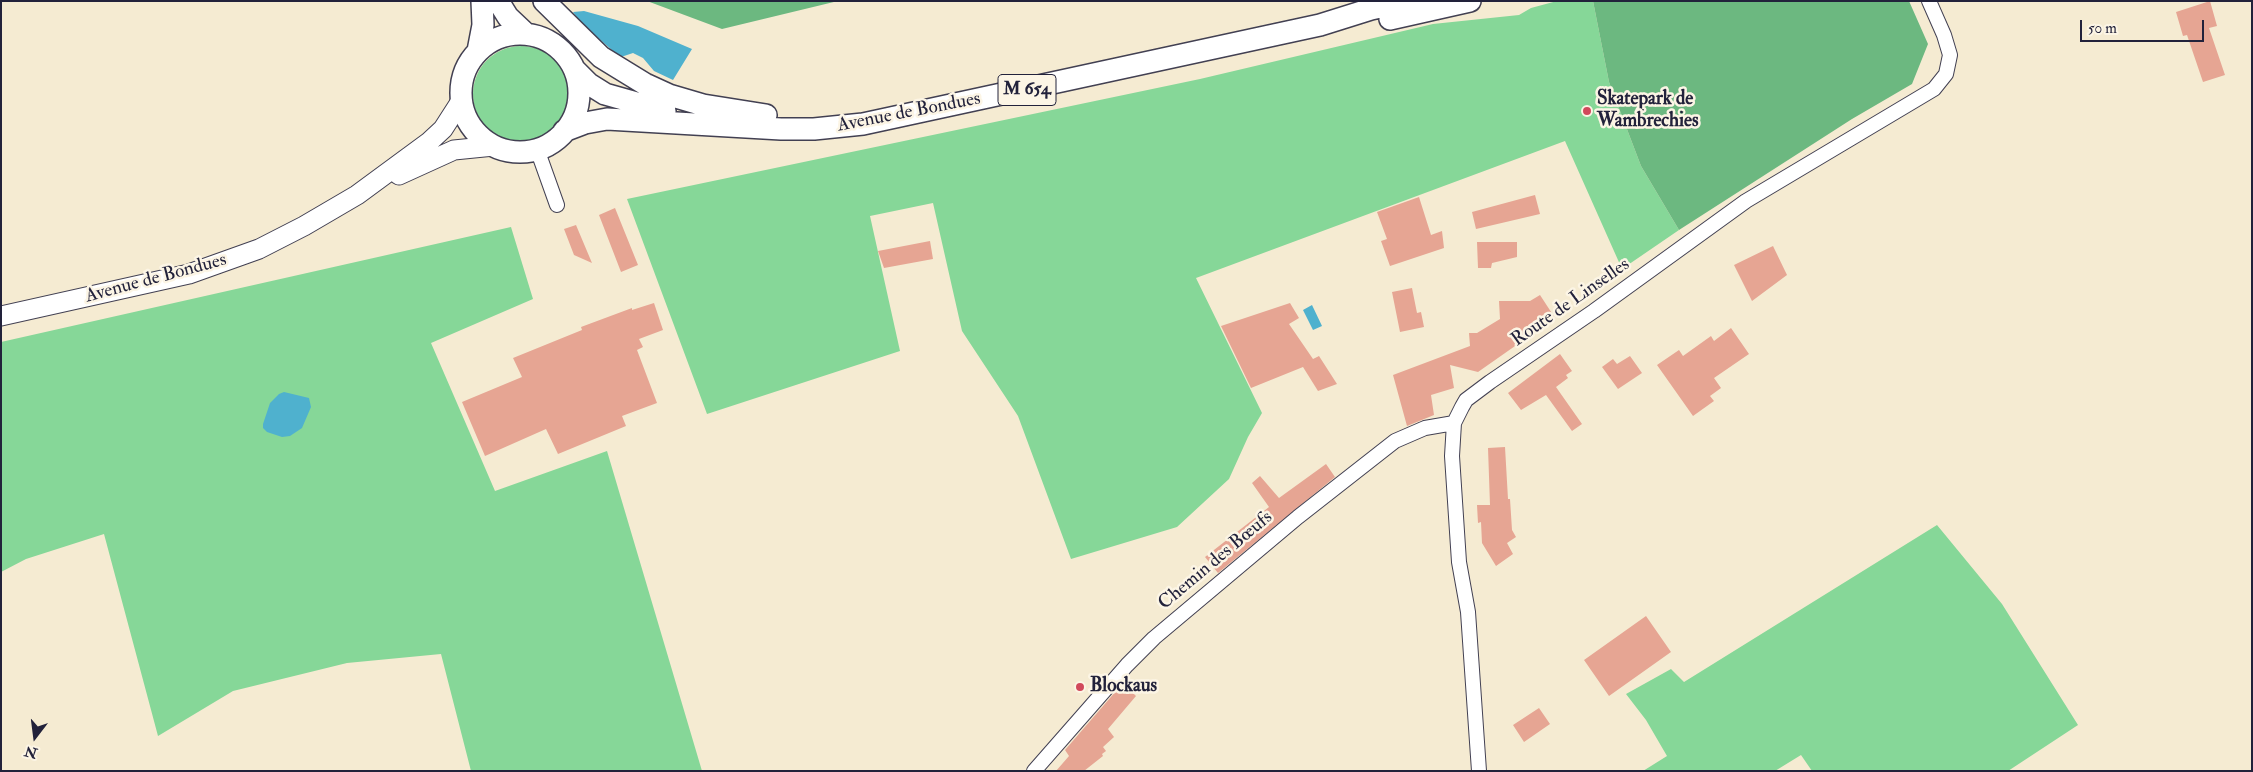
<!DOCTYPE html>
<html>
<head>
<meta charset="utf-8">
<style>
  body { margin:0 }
  #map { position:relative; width:2253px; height:772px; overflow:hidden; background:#f5ebd2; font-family:"IM FELL Double Pica",serif }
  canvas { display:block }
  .frame { position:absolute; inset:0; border:2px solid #22223b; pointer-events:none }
  .north { position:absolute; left:10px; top:712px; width:50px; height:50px; -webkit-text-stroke:4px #fcf5e5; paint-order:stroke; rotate:195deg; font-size:14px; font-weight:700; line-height:20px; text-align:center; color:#22223b }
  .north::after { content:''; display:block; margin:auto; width:18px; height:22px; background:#22223b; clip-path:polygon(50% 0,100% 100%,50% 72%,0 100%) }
  .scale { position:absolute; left:2080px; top:20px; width:124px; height:22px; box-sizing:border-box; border:2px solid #22223b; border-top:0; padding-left:6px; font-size:15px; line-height:18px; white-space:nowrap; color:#22223b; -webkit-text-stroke:4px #fcf5e5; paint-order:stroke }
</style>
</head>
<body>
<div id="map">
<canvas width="2253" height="772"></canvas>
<div class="frame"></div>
<div class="north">N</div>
<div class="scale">50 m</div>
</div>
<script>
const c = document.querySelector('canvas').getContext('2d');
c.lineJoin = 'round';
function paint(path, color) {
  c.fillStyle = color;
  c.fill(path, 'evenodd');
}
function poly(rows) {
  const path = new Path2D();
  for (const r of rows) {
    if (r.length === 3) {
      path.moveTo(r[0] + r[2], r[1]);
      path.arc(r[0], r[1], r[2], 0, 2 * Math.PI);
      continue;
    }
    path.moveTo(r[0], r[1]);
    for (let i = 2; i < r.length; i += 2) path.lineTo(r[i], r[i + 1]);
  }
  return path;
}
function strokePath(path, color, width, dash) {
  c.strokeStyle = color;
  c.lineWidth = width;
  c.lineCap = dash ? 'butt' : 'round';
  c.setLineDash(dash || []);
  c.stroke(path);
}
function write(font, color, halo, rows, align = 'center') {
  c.font = font + ' "IM FELL Double Pica",serif';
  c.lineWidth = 5;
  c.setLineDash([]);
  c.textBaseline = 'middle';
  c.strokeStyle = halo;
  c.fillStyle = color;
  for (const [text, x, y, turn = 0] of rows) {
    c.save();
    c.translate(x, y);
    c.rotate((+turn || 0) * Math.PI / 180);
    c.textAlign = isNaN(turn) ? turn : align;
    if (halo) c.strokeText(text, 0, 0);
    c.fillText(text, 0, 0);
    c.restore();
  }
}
const green = poly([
  [1557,1,1593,1,1609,82,1641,166,1679,230,1622,269,1565,141,1196,278,1262,413,1248,437,1229,479,1177,527,1071,559,1018,416,962,331,933,203,870,216,900,351,707,414,627,199,1200,79,1433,24,1519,15,1531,8],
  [521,94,48],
  [511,227,533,299,431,343,495,491,607,451,702,771,471,771,441,654,347,663,233,691,158,736,104,534,26,559,1,572,1,342],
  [1937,525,2002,604,2078,725,2008,771,1812,771,1801,755,1775,771,1643,771,1667,756,1646,720,1626,694,1671,669,1684,682]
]);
const forest = poly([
  [647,1,838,1,722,29],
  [1593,1,1909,1,1928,44,1912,84,1852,119,1679,230,1641,166,1609,82]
]);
const water = poly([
  [584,11,638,26,692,49,673,80,654,71,643,58,633,53,621,57,613,51,582,24,573,12],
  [1312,305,1322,326,1313,330,1303,310],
  [284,392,309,398,311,407,302,428,290,436,282,437,267,432,263,428,263,424,270,403,279,394]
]);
const building = poly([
  [2210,1,2217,26,2209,28,2225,75,2203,82,2187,35,2183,36,2176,12],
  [1535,195,1540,214,1476,229,1472,212],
  [1419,197,1431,235,1442,231,1444,248,1390,266,1381,241,1387,239,1377,212],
  [615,208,638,265,621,272,599,215],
  [576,225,592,263,574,255,564,229],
  [930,241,933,259,884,268,878,251],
  [1477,242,1517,242,1517,257,1492,263,1491,268,1478,268],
  [1773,246,1787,275,1752,301,1734,265],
  [1412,288,1417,313,1421,312,1424,327,1400,332,1392,292],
  [1540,295,1555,318,1478,372,1450,365,1454,388,1431,395,1434,415,1407,426,1393,375,1470,346,1469,333,1477,333,1500,319,1499,301,1530,301],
  [654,303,663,330,639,339,643,347,637,350,657,403,622,416,626,426,558,454,546,429,485,456,462,402,522,377,513,358,582,330,581,327,632,308,632,310],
  [1290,303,1299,318,1289,324,1313,359,1319,356,1337,384,1318,391,1303,367,1251,388,1221,326],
  [1731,328,1749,354,1714,378,1721,388,1710,396,1714,401,1693,416,1657,365,1679,350,1683,356,1711,336,1714,341],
  [1560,354,1572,371,1566,375,1568,378,1556,387,1582,424,1572,431,1546,395,1521,410,1508,393],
  [1630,356,1642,373,1618,389,1602,367,1613,359,1617,364],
  [1505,447,1508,499,1510,499,1512,530,1516,537,1507,543,1513,554,1496,566,1482,543,1481,522,1478,523,1477,505,1490,505,1488,448],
  [1326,464,1335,477,1218,573,1205,557,1269,507,1252,483,1260,476,1279,498],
  [1646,616,1671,652,1609,696,1584,660],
  [1123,683,1136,696,1108,729,1114,737,1103,747,1106,751,1102,754,1103,756,1084,771,1056,771,1069,756,1065,750],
  [1539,708,1550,724,1524,742,1513,725]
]);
const street = poly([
  [537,149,557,205],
  [1034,771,1127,665,1154,638,1298,517,1395,441,1425,428,1454,423],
  [1479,771,1468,612,1459,562,1452,456,1454,423,1462,407,1466,400,1490,382,1594,311,1746,201,1934,89,1946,74,1950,55,1944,35,1929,1]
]);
const secondary = poly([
  [399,175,454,150,494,146],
  [1,316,189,274,259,249,304,226,357,195,429,142,443,129,461,101]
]);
const primary = poly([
  [498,1,508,17,526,34],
  [544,1,601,57,645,84,669,95,703,105,766,115],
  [1390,19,1470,1],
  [520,93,59],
  [478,51,483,25,482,1],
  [574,69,589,84,605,94,665,111],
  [564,131,585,123,607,119,781,129,814,129,863,124,1320,25,1371,9,1407,1]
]);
const markers = [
  [1587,111,5,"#d1495b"],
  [1080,687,5,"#d1495b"]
];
const shields = [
  [1027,90,58]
];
const shieldNames = [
  ["M 654",1027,90]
];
const poiNames = [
  ["Skatepark de",1597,100],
  ["Wambrechies",1597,122],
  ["Blockaus",1090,687]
];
const streetNames = [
  ["Avenue de Bondues",909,113,-11],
  ["Avenue de Bondues",156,279,-15],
  ["Route de Linselles",1571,303,-35],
  ["Chemin des Bœufs",1216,561,-40]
];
paint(green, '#86d798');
paint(forest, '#6cb880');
paint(water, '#4fb1ce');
paint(building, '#e6a593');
strokePath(street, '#424052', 16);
strokePath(secondary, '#424052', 21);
strokePath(primary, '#424052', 24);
strokePath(street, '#fff', 14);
strokePath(secondary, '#fff', 19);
strokePath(primary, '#fff', 21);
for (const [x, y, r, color] of markers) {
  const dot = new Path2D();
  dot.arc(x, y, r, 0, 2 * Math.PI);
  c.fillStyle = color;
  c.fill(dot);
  strokePath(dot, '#fcf5e5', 2);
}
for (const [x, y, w] of shields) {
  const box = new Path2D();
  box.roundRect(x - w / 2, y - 15.5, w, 31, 4);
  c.fillStyle = '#fcf5e5';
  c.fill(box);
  strokePath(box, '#22223b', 1);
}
write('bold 18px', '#22223b', null, shieldNames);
write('bold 19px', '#22223b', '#fcf5e5', poiNames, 'left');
write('19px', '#22223b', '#fcf5e5', streetNames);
</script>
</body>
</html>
